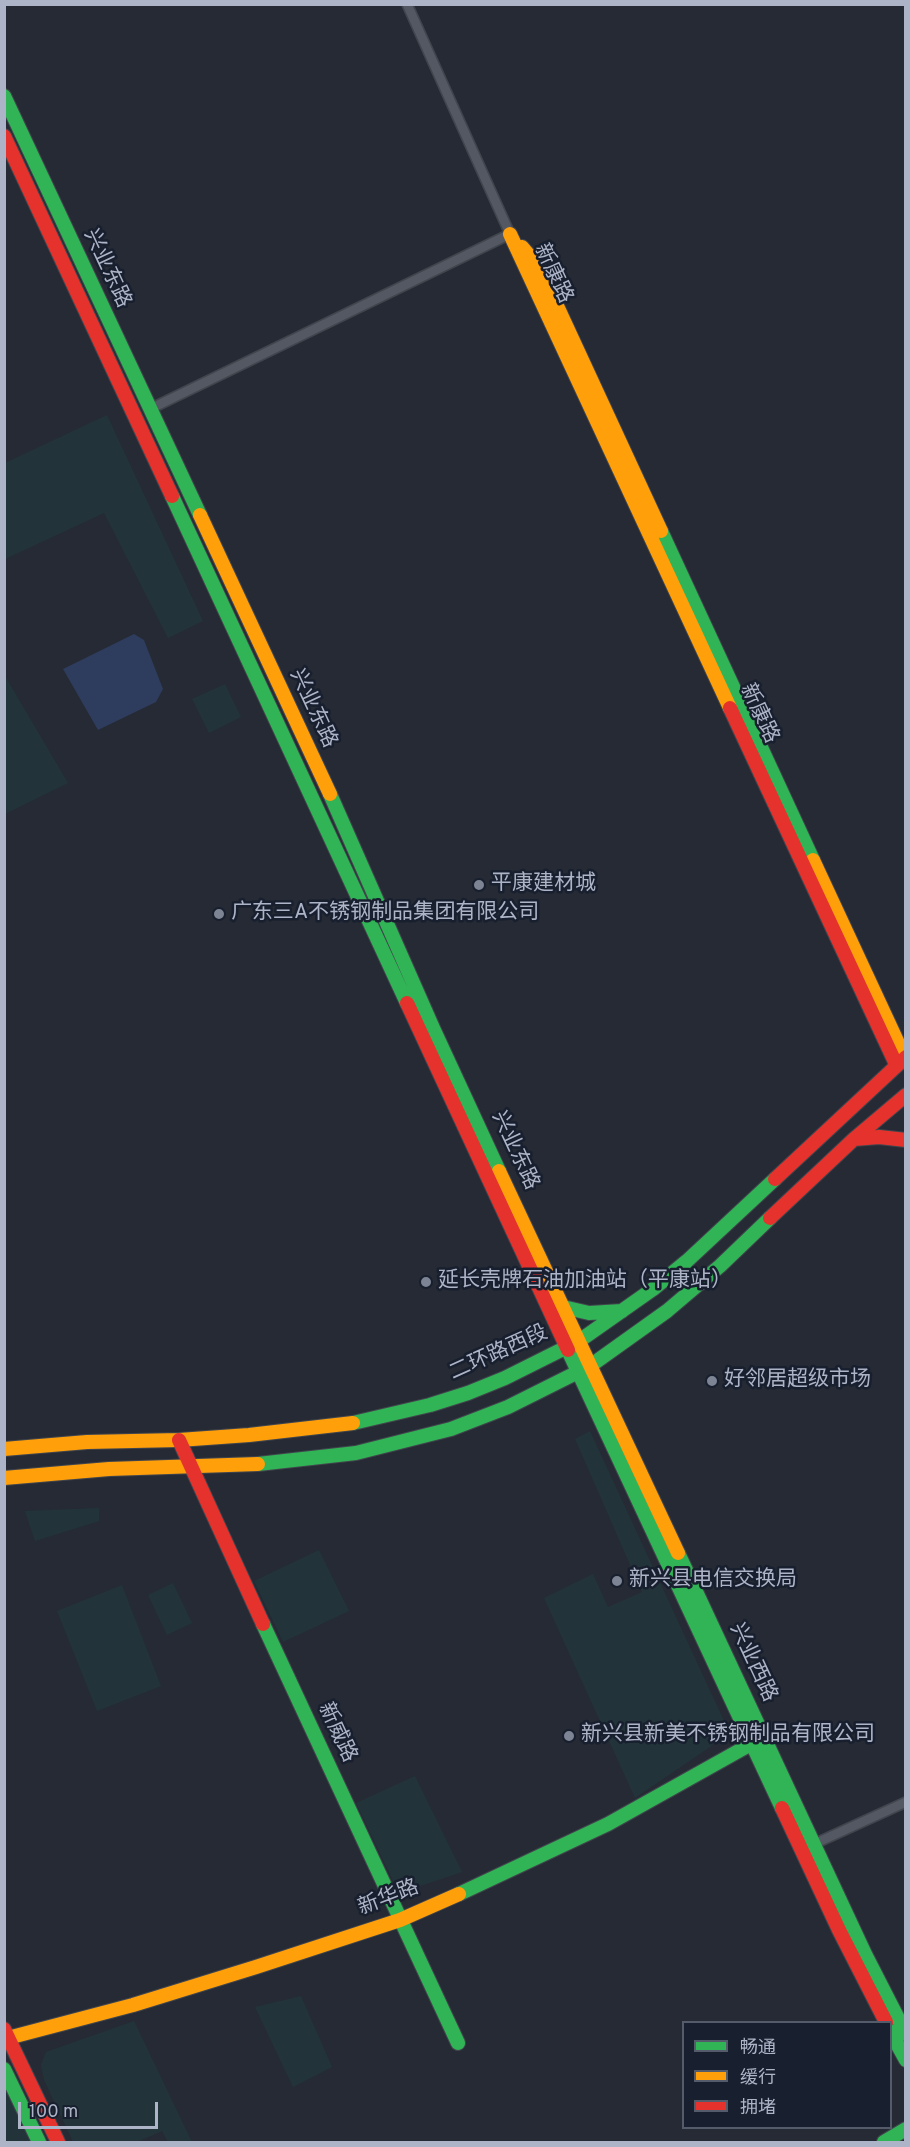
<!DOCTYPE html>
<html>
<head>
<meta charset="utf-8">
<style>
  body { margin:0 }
  #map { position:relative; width:910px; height:2147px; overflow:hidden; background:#252a34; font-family:Overpass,"Noto Sans SC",sans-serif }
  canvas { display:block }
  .frame { position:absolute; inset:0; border:6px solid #adb4c7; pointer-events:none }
  .legend { position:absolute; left:682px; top:2021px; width:210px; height:108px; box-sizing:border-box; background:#181f2e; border:2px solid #545b6b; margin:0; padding:8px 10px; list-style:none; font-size:18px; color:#adb4c7 }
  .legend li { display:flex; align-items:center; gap:12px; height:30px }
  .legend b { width:30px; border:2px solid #545b6b }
  .scale { position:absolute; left:18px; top:2102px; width:140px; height:27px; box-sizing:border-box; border:3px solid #adb4c7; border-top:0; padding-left:8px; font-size:18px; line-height:21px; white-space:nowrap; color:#adb4c7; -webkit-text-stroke:4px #181f2e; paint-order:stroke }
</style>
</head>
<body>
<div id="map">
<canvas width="910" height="2147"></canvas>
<div class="frame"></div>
<ul class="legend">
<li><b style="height:8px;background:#30b455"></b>畅通</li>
<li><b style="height:8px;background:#ff9f0a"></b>缓行</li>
<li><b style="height:8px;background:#e5322d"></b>拥堵</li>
</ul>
<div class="scale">100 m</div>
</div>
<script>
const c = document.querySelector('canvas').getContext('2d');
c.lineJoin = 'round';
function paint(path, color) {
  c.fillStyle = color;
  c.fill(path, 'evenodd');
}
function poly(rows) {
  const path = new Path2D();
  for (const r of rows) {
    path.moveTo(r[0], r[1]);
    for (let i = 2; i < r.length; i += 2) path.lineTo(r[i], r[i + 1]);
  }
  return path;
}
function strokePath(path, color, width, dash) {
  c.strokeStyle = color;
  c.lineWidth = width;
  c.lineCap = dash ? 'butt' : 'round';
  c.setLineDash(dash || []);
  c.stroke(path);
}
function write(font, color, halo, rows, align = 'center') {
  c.font = font + ' Overpass,"Noto Sans SC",sans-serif';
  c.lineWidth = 5;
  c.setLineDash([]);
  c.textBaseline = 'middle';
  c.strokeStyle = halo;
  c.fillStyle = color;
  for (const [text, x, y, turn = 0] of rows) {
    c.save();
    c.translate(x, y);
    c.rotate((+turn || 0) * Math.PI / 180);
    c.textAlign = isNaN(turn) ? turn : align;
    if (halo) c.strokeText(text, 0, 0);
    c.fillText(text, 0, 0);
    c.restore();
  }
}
const green = poly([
  [107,415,203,621,168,638,104,513,5,559,5,463],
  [5,676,68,783,5,814,4,814],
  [225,684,241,717,209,733,192,699],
  [590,1431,725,1723,724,1733,710,1747,635,1798,544,1598,593,1574,608,1607,642,1592,575,1439],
  [99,1508,99,1521,35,1541,25,1511],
  [319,1550,349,1611,283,1642,254,1581],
  [173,1583,192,1623,167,1635,148,1595],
  [122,1585,161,1686,97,1711,57,1611],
  [415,1776,462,1872,402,1892,394,1883,356,1803],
  [301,1996,332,2067,293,2087,255,2007],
  [134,2021,192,2142,168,2142,162,2131,137,2142,73,2142,44,2080,41,2065,46,2052],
  [5,2086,31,2142,5,2142]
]);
const water = poly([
  [134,634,144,640,163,689,156,702,98,730,63,669]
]);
const street = poly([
  [150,409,510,234,407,4],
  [814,1844,906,1802]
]);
const fast = poly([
  [4,96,200,515],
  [172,496,407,1003],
  [661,531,813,860],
  [330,794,433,1028,499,1171],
  [563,1307,589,1313,622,1311],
  [568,1350,782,1808],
  [353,1423,430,1405,468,1393,505,1378,579,1341,653,1289,687,1261,775,1179],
  [258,1464,356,1453,451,1429,508,1407,590,1366,667,1311,720,1266,770,1218],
  [678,1553,865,1954,906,2034],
  [263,1624,458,2043],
  [459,1894,608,1824,760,1739],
  [890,2031,906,2060],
  [4,2069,39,2142],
  [884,2142,906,2129]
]);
const slow = poly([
  [510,234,730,708],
  [522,247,539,267,661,531],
  [200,515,330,794],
  [813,860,905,1058],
  [499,1171,678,1553],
  [4,1449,87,1442,179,1440,249,1435,353,1423],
  [4,1478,109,1469,258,1464],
  [4,2039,133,2005,256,1967,400,1920,459,1894]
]);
const jam = poly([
  [4,136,172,496],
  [730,708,896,1064],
  [407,1003,568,1350],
  [854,1139,879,1137,906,1140],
  [775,1179,906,1057],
  [770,1218,854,1139,906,1095],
  [179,1440,263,1624],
  [782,1808,839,1930,886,2022],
  [4,2029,58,2142]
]);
const markers = [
  [479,885,6,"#7d8494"],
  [219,914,6,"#7d8494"],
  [426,1282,6,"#7d8494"],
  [712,1381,6,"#7d8494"],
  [617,1581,6,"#7d8494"],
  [569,1736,6,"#7d8494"]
];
const streetNames = [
  ["兴业东路",106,269,65],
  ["新康路",552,274,65],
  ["兴业东路",312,709,65],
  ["新康路",758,714,65],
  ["兴业东路",514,1151,65],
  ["二环路西段",499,1354,-24],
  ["兴业西路",752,1663,65],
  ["新威路",336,1733,65],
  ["新华路",389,1899,-21]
];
const poiNames = [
  ["平康建材城",491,885],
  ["广东三A不锈钢制品集团有限公司",231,914],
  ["延长壳牌石油加油站（平康站）",438,1282],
  ["好邻居超级市场",724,1381],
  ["新兴县电信交换局",629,1581],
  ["新兴县新美不锈钢制品有限公司",581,1736]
];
paint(green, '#22343a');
paint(water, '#2e3c5d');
strokePath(street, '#41454d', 12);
strokePath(fast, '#41454d', 16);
strokePath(slow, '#41454d', 16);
strokePath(jam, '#41454d', 16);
strokePath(street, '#545862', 9);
strokePath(fast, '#30b455', 14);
strokePath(slow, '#ff9f0a', 14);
strokePath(jam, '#e5322d', 14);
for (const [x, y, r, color] of markers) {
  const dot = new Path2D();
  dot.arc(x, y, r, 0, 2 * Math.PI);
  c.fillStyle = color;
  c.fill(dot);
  strokePath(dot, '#181f2e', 2);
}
write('21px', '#adb4c7', '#181f2e', streetNames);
write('21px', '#adb4c7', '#181f2e', poiNames, 'left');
</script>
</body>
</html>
